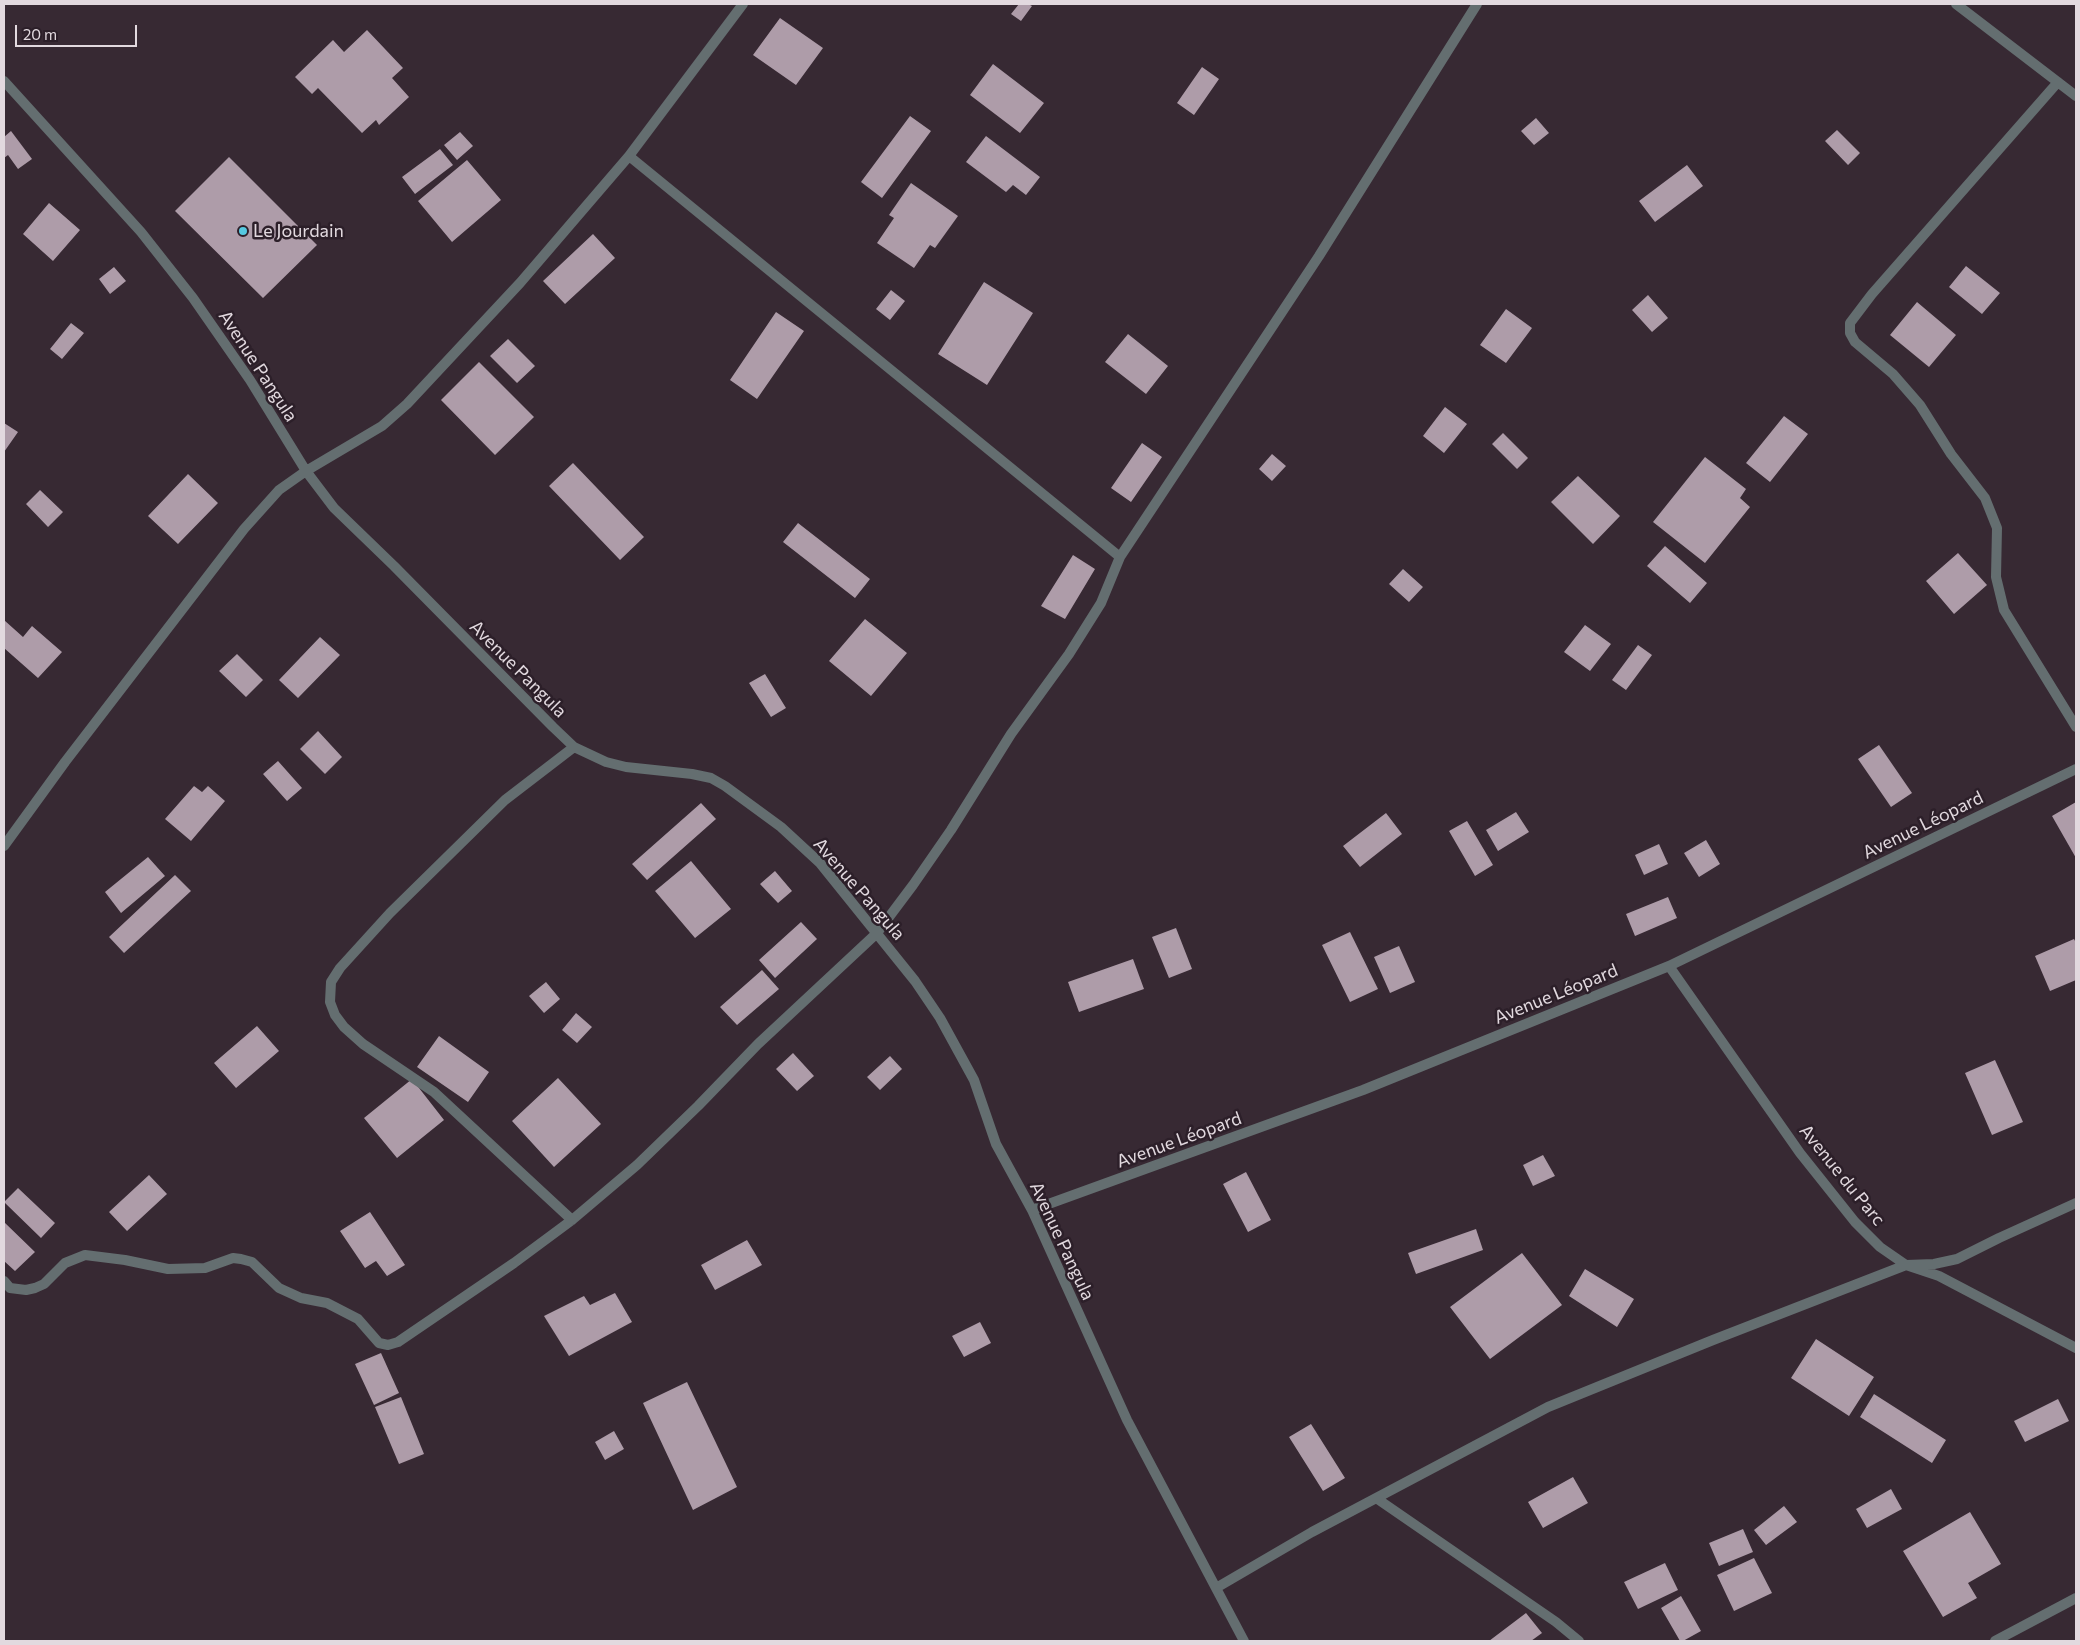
<!DOCTYPE html>
<html>
<head>
<meta charset="utf-8">
<style>
  body { margin:0 }
  #map { position:relative; width:2080px; height:1645px; overflow:hidden; background:#372933; font-family:Commissioner,sans-serif }
  canvas { display:block }
  .frame { position:absolute; inset:0; border:5px solid #e2d9df; pointer-events:none }
  .scale { position:absolute; left:15px; top:25px; width:122px; height:22px; box-sizing:border-box; border:2px solid #e2d9df; border-top:0; padding-left:6px; font-size:15px; line-height:18px; white-space:nowrap; color:#e2d9df; -webkit-text-stroke:4px #2c1f29; paint-order:stroke }
</style>
</head>
<body>
<div id="map">
<canvas width="2080" height="1645"></canvas>
<div class="frame"></div>
<div class="scale">20 m</div>
</div>
<script>
const c = document.querySelector('canvas').getContext('2d');
c.lineJoin = 'round';
function paint(path, color) {
  c.fillStyle = color;
  c.fill(path, 'evenodd');
}
function poly(rows) {
  const path = new Path2D();
  for (const r of rows) {
    path.moveTo(r[0], r[1]);
    for (let i = 2; i < r.length; i += 2) path.lineTo(r[i], r[i + 1]);
  }
  return path;
}
function strokePath(path, color, width, dash) {
  c.strokeStyle = color;
  c.lineWidth = width;
  c.lineCap = dash ? 'butt' : 'round';
  c.setLineDash(dash || []);
  c.stroke(path);
}
function write(font, color, halo, rows, align = 'center') {
  c.font = font + ' Commissioner,sans-serif';
  c.lineWidth = 5;
  c.setLineDash([]);
  c.textBaseline = 'middle';
  c.strokeStyle = halo;
  c.fillStyle = color;
  for (const [text, x, y, turn = 0] of rows) {
    c.save();
    c.translate(x, y);
    c.rotate((+turn || 0) * Math.PI / 180);
    c.textAlign = isNaN(turn) ? turn : align;
    if (halo) c.strokeText(text, 0, 0);
    c.fillText(text, 0, 0);
    c.restore();
  }
}
const building = poly([
  [1019,4,1028,4,1032,6,1021,21,1011,14],
  [780,18,823,48,796,85,753,55],
  [367,30,403,68,392,78,409,97,379,125,376,120,362,133,318,88,312,94,295,77,333,40,344,52],
  [993,64,1044,103,1020,133,970,95],
  [1202,67,1219,79,1194,115,1177,103],
  [910,116,931,131,882,198,861,182],
  [1536,118,1549,133,1534,145,1521,131],
  [1837,130,1860,153,1848,165,1825,141],
  [11,131,32,159,18,169,8,155,4,158,4,137],
  [460,132,473,146,457,160,444,145],
  [986,136,1040,177,1026,195,1013,185,1006,192,966,162],
  [440,149,453,165,415,194,402,177],
  [229,157,317,245,263,298,175,211],
  [467,160,501,200,452,242,418,201],
  [1687,165,1703,186,1655,222,1639,201],
  [911,183,958,216,935,248,930,245,914,268,877,243,894,218,889,215],
  [49,203,80,230,53,261,23,234],
  [593,234,615,258,565,304,543,281],
  [1966,266,2000,293,1982,314,1949,287],
  [114,267,126,281,110,294,99,279],
  [984,282,1033,313,987,385,938,354],
  [891,290,905,301,890,320,876,309],
  [1648,295,1668,318,1652,332,1632,310],
  [1917,302,1956,335,1929,367,1890,335],
  [1506,309,1532,328,1506,363,1480,345],
  [776,312,804,331,757,399,730,380],
  [71,323,84,333,62,359,50,349],
  [1128,334,1168,366,1146,394,1105,362],
  [508,339,535,366,517,383,490,356],
  [479,362,534,417,495,455,441,400],
  [1445,407,1467,424,1444,453,1423,436],
  [1784,416,1808,434,1770,482,1746,463],
  [4,423,18,432,4,452],
  [1503,433,1528,458,1517,469,1492,444],
  [1142,443,1162,457,1131,502,1111,488],
  [1272,454,1286,466,1272,481,1259,469],
  [1705,457,1746,489,1740,498,1750,507,1705,563,1653,522],
  [573,463,644,537,620,560,549,486],
  [188,474,218,503,178,544,148,516],
  [1578,476,1620,516,1593,544,1551,502],
  [40,490,63,512,48,527,26,504],
  [798,523,870,579,855,598,783,542],
  [1665,546,1707,583,1690,603,1647,566],
  [1958,553,1987,585,1954,614,1926,581],
  [1073,555,1095,569,1065,619,1041,606],
  [1403,569,1423,587,1409,602,1389,584],
  [865,619,907,653,871,696,829,661],
  [4,620,23,637,32,626,62,652,38,678,4,648],
  [1585,625,1611,644,1590,671,1564,652],
  [320,637,340,655,298,698,279,680],
  [1638,645,1652,655,1626,690,1612,680],
  [237,654,263,680,246,697,219,671],
  [765,674,786,708,771,717,749,683],
  [318,731,342,757,325,774,300,749],
  [1879,745,1912,793,1891,807,1858,759],
  [278,761,302,788,287,801,263,774],
  [194,786,202,792,208,786,225,801,191,841,165,819],
  [2076,802,2076,858,2052,816],
  [701,803,716,819,647,880,632,864],
  [1516,812,1529,832,1498,851,1486,830],
  [1386,813,1402,834,1360,867,1343,846],
  [1467,821,1493,865,1475,876,1449,831],
  [1706,840,1720,864,1699,877,1684,853],
  [1659,844,1668,864,1644,875,1635,855],
  [148,857,165,876,121,913,105,892],
  [691,861,731,909,695,938,655,891],
  [775,871,792,891,778,903,760,884],
  [175,875,191,891,124,953,109,937],
  [1668,897,1677,918,1635,936,1626,914],
  [801,922,817,939,775,978,759,960],
  [1176,928,1192,969,1169,978,1152,937],
  [1350,932,1378,989,1350,1002,1322,945],
  [2074,939,2076,943,2076,980,2050,991,2035,956],
  [1399,946,1415,982,1390,993,1374,957],
  [1133,959,1144,989,1079,1012,1068,982],
  [762,970,779,989,737,1025,720,1007],
  [546,982,560,999,544,1013,529,996],
  [576,1013,592,1027,577,1043,562,1030],
  [257,1026,279,1051,236,1088,214,1063],
  [439,1036,489,1072,468,1102,417,1067],
  [793,1053,814,1076,797,1091,776,1069],
  [890,1056,902,1069,880,1090,867,1077],
  [1995,1060,2023,1122,1992,1135,1965,1073],
  [558,1078,601,1124,554,1167,512,1121],
  [412,1079,444,1120,397,1158,364,1118],
  [1543,1155,1555,1176,1533,1186,1523,1165],
  [1246,1172,1271,1220,1248,1232,1223,1184],
  [149,1175,167,1194,127,1231,109,1212],
  [18,1188,55,1223,41,1238,4,1202],
  [370,1212,405,1265,387,1276,376,1261,365,1268,340,1231],
  [4,1222,35,1252,15,1271,4,1261],
  [1476,1229,1483,1250,1416,1274,1408,1253],
  [747,1240,762,1265,715,1290,701,1265],
  [1522,1253,1562,1305,1490,1359,1450,1307],
  [1585,1269,1634,1299,1617,1327,1569,1296],
  [615,1293,632,1322,569,1356,544,1316,584,1296,590,1305],
  [980,1322,991,1343,964,1357,952,1336],
  [1816,1339,1874,1377,1849,1416,1791,1378],
  [381,1353,399,1393,374,1405,355,1364],
  [687,1382,737,1487,693,1510,643,1403],
  [1874,1394,1946,1440,1932,1463,1860,1417],
  [401,1397,424,1454,399,1464,375,1407],
  [2058,1399,2069,1421,2025,1442,2014,1421],
  [1311,1424,1345,1478,1323,1491,1289,1437],
  [614,1431,624,1449,605,1460,595,1442],
  [1573,1477,1588,1503,1543,1528,1528,1502],
  [1891,1489,1902,1509,1867,1528,1856,1509],
  [1784,1506,1797,1522,1766,1545,1754,1530],
  [1970,1512,2001,1564,1968,1583,1977,1598,1943,1617,1903,1551],
  [1743,1529,1753,1552,1719,1566,1709,1543],
  [1754,1558,1772,1593,1734,1611,1717,1575],
  [1665,1563,1678,1590,1638,1609,1624,1582],
  [1681,1596,1701,1631,1683,1641,1680,1641,1661,1608],
  [1526,1613,1542,1633,1531,1641,1489,1641]
]);
const street = poly([
  [1956,4,2076,96],
  [4,81,141,232,193,298,250,380,306,471,334,508,394,566,553,727,574,747,606,762,626,767,692,774,711,778,725,786,781,827,820,863,915,981,940,1018,974,1080,996,1144,1032,1210,1127,1420,1244,1641],
  [2058,82,1872,294,1850,323,1850,333,1855,342,1893,374,1920,405,1951,454,1985,498,1997,528,1996,577,2004,610,2076,727],
  [629,156,1120,557],
  [4,846,65,762,244,529,279,490,306,471,382,426,407,404,520,283,629,156,743,4],
  [1669,966,1800,1153,1855,1222,1880,1247,1906,1265,1939,1276,2076,1348],
  [1032,1210,1363,1090,1669,966,2076,769],
  [572,1220,434,1092,363,1044,344,1027,335,1015,330,1002,331,982,340,968,390,913,505,800,574,747],
  [4,1281,10,1288,26,1290,35,1288,44,1284,65,1263,85,1255,125,1260,168,1269,205,1268,233,1258,241,1259,252,1262,279,1288,301,1298,327,1303,358,1319,379,1343,388,1345,398,1342,514,1263,572,1220,637,1165,698,1106,758,1044,877,933,913,885,951,830,1011,734,1069,654,1101,603,1120,557,1319,256,1477,4],
  [1376,1498,1556,1622,1579,1641],
  [1216,1588,1312,1532,1548,1407,1713,1340,1906,1265,1934,1264,1957,1259,1999,1238,2076,1203],
  [1995,1641,2076,1598]
]);
const markers = [
  [243,231,5,"#56c9e1"]
];
const poiNames = [
  ["Le Jourdain",253,231]
];
const streetNames = [
  ["Avenue Pangula",258,366,57],
  ["Avenue Pangula",518,669,45],
  ["Avenue Léopard",1923,825,-26],
  ["Avenue Pangula",859,889,49],
  ["Avenue Léopard",1556,994,-22],
  ["Avenue Léopard",1179,1140,-20],
  ["Avenue du Parc",1842,1175,51],
  ["Avenue Pangula",1062,1241,65]
];
paint(building, '#ae9ca9');
strokePath(street, '#646e70', 10);
for (const [x, y, r, color] of markers) {
  const dot = new Path2D();
  dot.arc(x, y, r, 0, 2 * Math.PI);
  c.fillStyle = color;
  c.fill(dot);
  strokePath(dot, '#2c1f29', 2);
}
write('18px', '#e2d9df', '#2c1f29', poiNames, 'left');
write('18px', '#e2d9df', '#2c1f29', streetNames);
</script>
</body>
</html>
